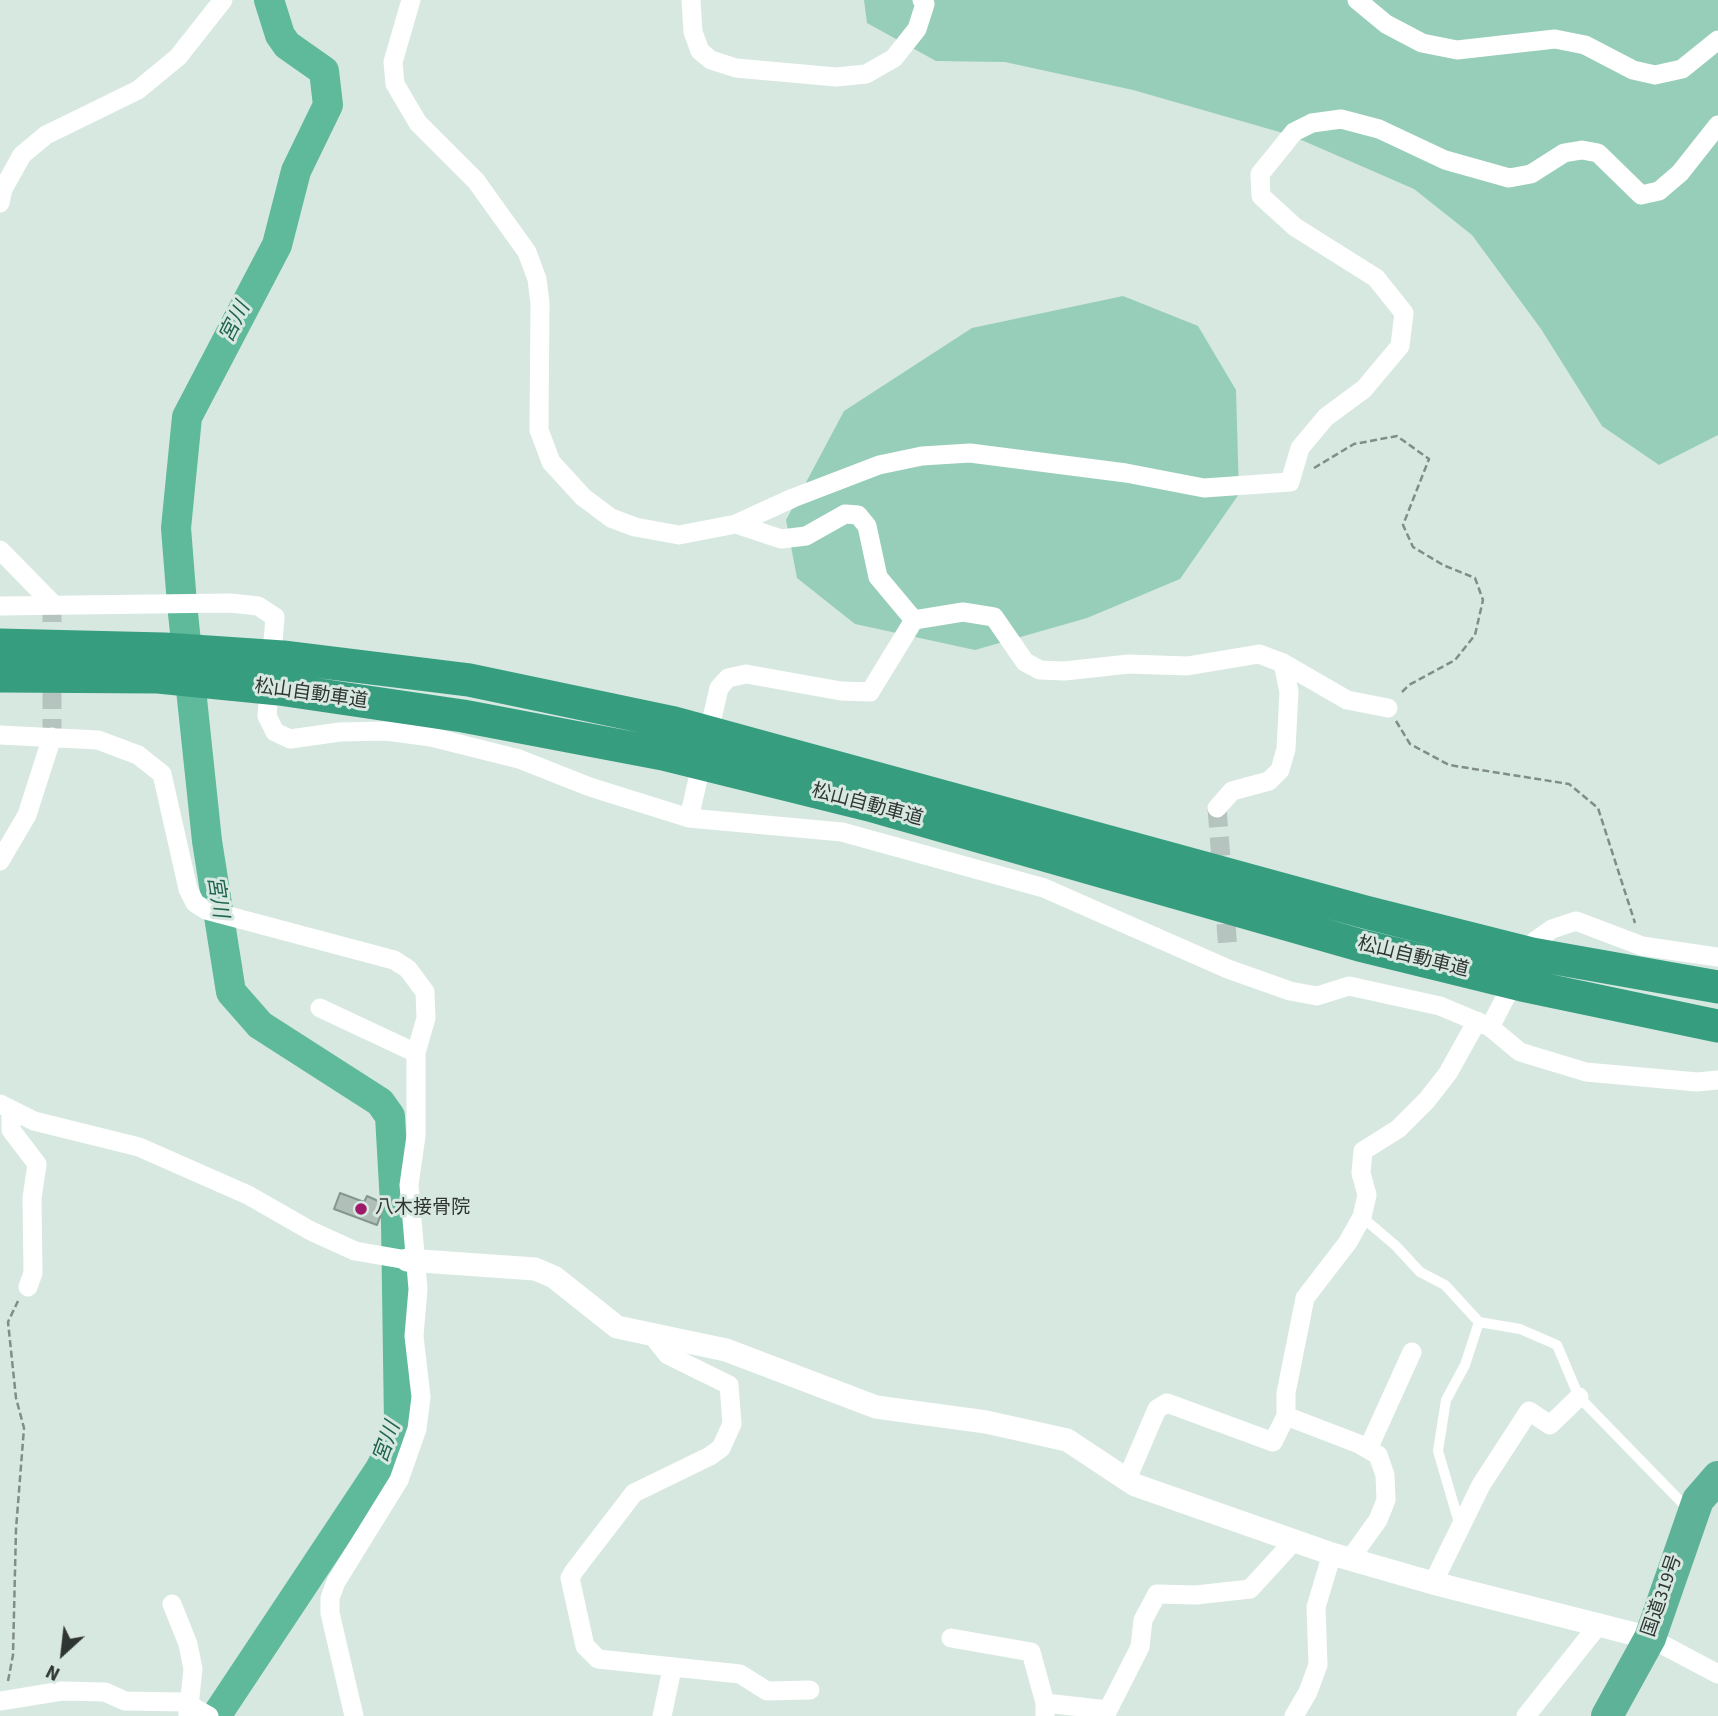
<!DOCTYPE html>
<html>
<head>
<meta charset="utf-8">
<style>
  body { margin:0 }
  #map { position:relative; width:1718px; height:1716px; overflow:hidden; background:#d7e8e1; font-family:"Source Sans 3",sans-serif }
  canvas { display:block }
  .north { position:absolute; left:28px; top:1618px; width:70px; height:70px; -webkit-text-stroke:5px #d7e8e1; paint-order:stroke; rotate:207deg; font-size:19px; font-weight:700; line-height:28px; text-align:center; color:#2f3532 }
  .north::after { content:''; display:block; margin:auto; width:24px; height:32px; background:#2f3532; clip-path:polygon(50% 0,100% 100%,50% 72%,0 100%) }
</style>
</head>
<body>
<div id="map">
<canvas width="1718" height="1716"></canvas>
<div class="north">N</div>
</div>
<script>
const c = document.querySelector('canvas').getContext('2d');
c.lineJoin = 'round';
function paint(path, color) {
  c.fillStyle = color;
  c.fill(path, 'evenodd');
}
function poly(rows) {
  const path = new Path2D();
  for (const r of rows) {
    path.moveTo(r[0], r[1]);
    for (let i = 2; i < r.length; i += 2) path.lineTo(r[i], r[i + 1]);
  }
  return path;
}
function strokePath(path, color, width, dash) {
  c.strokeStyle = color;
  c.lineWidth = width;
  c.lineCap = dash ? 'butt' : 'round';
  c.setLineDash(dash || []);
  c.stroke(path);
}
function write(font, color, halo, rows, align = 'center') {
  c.font = font + ' "Source Sans 3","Noto Sans JP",sans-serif';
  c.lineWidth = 6;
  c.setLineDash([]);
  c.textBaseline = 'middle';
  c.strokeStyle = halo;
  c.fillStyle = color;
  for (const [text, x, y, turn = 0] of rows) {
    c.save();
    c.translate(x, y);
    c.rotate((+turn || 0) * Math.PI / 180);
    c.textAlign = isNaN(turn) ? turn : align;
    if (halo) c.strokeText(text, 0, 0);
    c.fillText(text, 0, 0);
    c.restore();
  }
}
const green = poly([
  [864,0,1718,0,1718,435,1659,465,1602,426,1541,329,1472,235,1414,189,1290,135,1133,90,1005,62,936,61,867,23],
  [1123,296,1198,326,1236,390,1239,494,1180,579,1087,618,975,650,855,624,797,578,786,520,844,411,972,328]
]);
const river = poly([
  [216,1716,380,1469,392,1446,399,1423,396,1221,390,1116,380,1102,260,1025,231,992,207,841,182,604,176,528,187,417,277,245,296,171,328,105,324,71,287,45,280,35,269,0]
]);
const building = poly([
  [340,1193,364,1202,367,1196,385,1204,377,1225,334,1209,340,1193]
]);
const minorTunnel = poly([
  [52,603,52,737],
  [1217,808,1228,950]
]);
const path = poly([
  [1314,468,1354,444,1397,436,1429,459,1403,525,1413,547,1443,565,1475,578,1483,600,1475,635,1455,660,1409,685,1400,694],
  [1396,721,1410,744,1449,765,1569,784,1598,808,1635,923],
  [8,1681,13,1655,16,1529,24,1428,16,1398,8,1322,18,1301]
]);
const service = poly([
  [1362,1217,1396,1246,1420,1272,1445,1285,1479,1322,1465,1365,1446,1400,1438,1451,1460,1526],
  [1479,1322,1520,1329,1557,1345,1579,1397,1689,1510]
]);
const minor = poly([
  [411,0,393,62,395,84,418,123,476,181,527,252,537,279,540,303,539,430,551,462,583,497,611,518,635,527,679,535,736,524,793,498,879,465,922,456,970,453,1126,473,1204,488,1290,482,1300,448,1326,417,1364,389,1400,346,1404,313,1376,278,1295,227,1261,196,1260,174,1294,132,1312,123,1341,119,1379,129,1445,160,1509,178,1531,174,1564,153,1582,150,1598,153,1641,195,1659,191,1680,173,1718,125],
  [691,0,693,32,700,51,711,60,736,68,836,77,866,74,894,58,917,29,925,4,922,0],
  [1357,0,1386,24,1422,43,1457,50,1555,39,1585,45,1633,70,1655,75,1682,69,1718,40],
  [0,203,3,189,22,155,46,135,138,90,178,57,223,0],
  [736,524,781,539,806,536,845,514,858,515,867,526,878,577,914,620],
  [0,550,52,603],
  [0,606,230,603,258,606,275,617,267,716,275,732,290,739,340,732,386,731,431,737,519,759,590,787,689,818,842,832,1044,888,1228,969,1290,991,1317,996,1349,986,1440,1006,1490,1027,1520,1052,1586,1072,1697,1082,1718,1080],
  [0,735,98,740,138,755,162,774,188,889,195,903,206,910,394,960,408,969,425,992,426,1018,416,1053,416,1136,409,1185,418,1289,414,1336,421,1397,417,1429,399,1480,336,1582,330,1598,330,1613,354,1716],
  [1217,808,1232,791,1269,781,1280,770,1286,749,1289,692,1283,663],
  [689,818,719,688,728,678,746,674,841,691,870,692,914,620,963,612,994,617,1025,662,1040,670,1064,671,1129,664,1187,666,1259,654,1283,663,1347,700,1388,708],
  [0,861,27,815,52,737],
  [320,1008,416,1053],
  [1490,1027,1535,941,1552,929,1576,921,1642,946,1718,957],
  [0,1104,34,1121,139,1147,248,1195,311,1231,355,1251,407,1260],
  [11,1111,11,1130,37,1164,32,1198,33,1273,28,1287],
  [651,1334,668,1355,729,1385,732,1424,721,1448,710,1456,634,1493,574,1571,570,1578,585,1646,598,1659,740,1674,767,1691,810,1690],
  [1368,1449,1412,1352],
  [1127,1479,1157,1409,1167,1403,1273,1442,1286,1416],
  [1350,1559,1378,1520,1386,1500,1385,1475,1378,1455,1359,1444,1286,1416,1286,1393,1305,1298,1348,1242,1362,1217,1367,1195,1361,1173,1363,1151,1398,1129,1427,1100,1448,1073,1477,1021],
  [1433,1583,1481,1485,1529,1411,1550,1425,1579,1397],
  [172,1604,188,1644,193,1669,188,1715],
  [951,1638,1031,1652,1045,1703,1045,1715],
  [1650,1638,1718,1674],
  [0,1701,62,1691,105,1692,125,1701,184,1702,209,1716],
  [1045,1703,1108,1710,1140,1647,1143,1620,1157,1594,1196,1595,1250,1589,1294,1541],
  [662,1716,672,1669],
  [1294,1716,1308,1692,1318,1665,1316,1607,1332,1554],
  [1526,1716,1600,1623]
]);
const tertiary = poly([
  [407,1260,535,1269,554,1277,617,1327,726,1350,876,1407,986,1422,1067,1440,1135,1485,1332,1554,1433,1583,1650,1638]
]);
const trunk = poly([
  [1607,1716,1650,1638,1698,1500,1718,1477]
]);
const motorway = poly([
  [0,645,164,649,283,657,469,680,674,723,1365,912,1532,954,1718,987],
  [0,676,158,677,279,689,463,716,663,754,869,805,1359,945,1522,985,1718,1026]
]);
const markers = [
  [361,1209,7,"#9e196a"]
];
const streetNames = [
  ["松山自動車道",311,695,8],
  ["松山自動車道",867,806,15],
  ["松山自動車道",1413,958,14],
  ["国道319号",1663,1596,-71]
];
const poiNames = [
  ["八木接骨院",375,1209]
];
const waterNames = [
  ["宮川",236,323,-63],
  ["宮川",216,897,81],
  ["宮川",388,1443,-70]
];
paint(green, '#96ceb9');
strokePath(river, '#5fb99b', 30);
paint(building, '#b0c0b9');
strokePath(building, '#85958f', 2);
strokePath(minorTunnel, '#b5c4be', 19, [19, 10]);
strokePath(path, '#818d88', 2.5, [7, 3.5]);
strokePath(service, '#fff', 10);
strokePath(minor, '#fff', 19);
strokePath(tertiary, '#fff', 23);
strokePath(trunk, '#5eb298', 32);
strokePath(motorway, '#369e7f', 33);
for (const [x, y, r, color] of markers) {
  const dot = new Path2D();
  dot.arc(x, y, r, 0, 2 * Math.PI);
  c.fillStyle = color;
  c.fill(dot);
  strokePath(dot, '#d7e8e1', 2.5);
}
write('19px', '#2f3532', '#d7e8e1', streetNames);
write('19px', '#2f3532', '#d7e8e1', poiNames, 'left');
write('italic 21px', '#1e644f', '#d7e8e1', waterNames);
</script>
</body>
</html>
